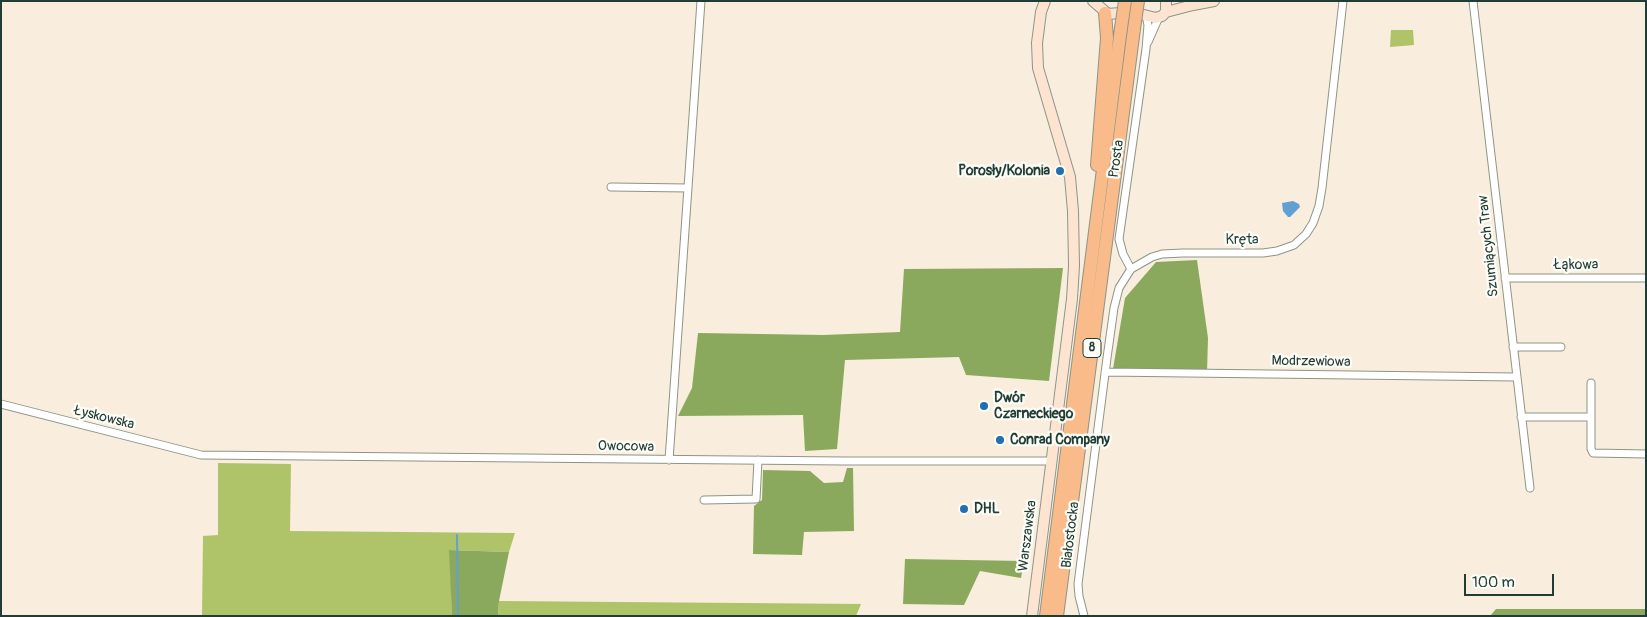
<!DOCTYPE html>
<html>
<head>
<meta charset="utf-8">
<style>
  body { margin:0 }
  #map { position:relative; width:1647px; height:617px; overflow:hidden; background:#f9eddd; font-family:Pangolin,sans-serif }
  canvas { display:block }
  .frame { position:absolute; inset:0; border:2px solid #1f3d34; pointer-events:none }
  .scale { position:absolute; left:1464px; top:574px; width:90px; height:22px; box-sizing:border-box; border:2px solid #1f3d34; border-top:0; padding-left:6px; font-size:15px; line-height:18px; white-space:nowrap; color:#1f3d34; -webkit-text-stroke:4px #fdfcf7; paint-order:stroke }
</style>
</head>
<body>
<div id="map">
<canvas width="1647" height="617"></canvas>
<div class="frame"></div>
<div class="scale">100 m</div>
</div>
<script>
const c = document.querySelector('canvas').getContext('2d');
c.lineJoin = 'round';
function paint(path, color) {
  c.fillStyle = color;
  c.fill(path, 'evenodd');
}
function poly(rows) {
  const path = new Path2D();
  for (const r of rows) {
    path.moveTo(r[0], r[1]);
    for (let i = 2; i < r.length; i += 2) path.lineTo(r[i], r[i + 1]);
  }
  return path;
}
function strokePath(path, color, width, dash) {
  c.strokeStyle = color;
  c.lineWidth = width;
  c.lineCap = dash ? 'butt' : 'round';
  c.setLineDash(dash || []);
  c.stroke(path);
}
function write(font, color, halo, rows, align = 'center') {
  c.font = font + ' Pangolin,sans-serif';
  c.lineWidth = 4.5;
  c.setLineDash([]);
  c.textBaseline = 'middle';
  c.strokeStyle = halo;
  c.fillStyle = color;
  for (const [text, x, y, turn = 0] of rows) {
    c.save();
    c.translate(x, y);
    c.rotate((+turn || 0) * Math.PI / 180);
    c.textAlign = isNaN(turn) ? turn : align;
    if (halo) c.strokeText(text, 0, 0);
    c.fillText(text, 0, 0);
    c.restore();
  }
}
const green = poly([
  [1391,30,1413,30,1414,45,1390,47],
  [218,463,291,464,290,531,515,533,509,552,450,550,452,616,202,616,203,536,218,535],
  [499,601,861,604,856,616,498,616]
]);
const forest = poly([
  [1197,260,1208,338,1207,373,1113,369,1125,298,1156,262],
  [1063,268,1049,381,966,375,959,357,845,360,837,449,805,451,803,415,678,416,692,388,698,333,823,335,900,332,904,269],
  [847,468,853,468,854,531,804,532,802,555,753,554,754,506,762,500,763,470,810,471,824,483,843,482],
  [449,550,509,552,499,601,498,616,452,616],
  [905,559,1024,561,1021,578,980,571,964,605,903,604],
  [1496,609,1646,609,1646,616,1490,616]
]);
const water = poly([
  [1293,201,1299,204,1300,207,1290,217,1288,217,1283,211,1282,203]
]);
const stream = poly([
  [457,535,458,616]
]);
const street = poly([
  [1473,1,1530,488],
  [1148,42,1159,17],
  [611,187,688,188],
  [1131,269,1123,254,1119,239,1146,49,1148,25,1146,15],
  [1505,278,1646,278],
  [1513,347,1561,347],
  [1105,372,1516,377],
  [1591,383,1591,449,1593,453,1646,454],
  [1,404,201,455,844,461,1051,461],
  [1521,417,1590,417],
  [669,460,701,1],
  [704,500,756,499,758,460],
  [1084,616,1079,596,1078,584,1107,358,1114,308,1119,288,1131,269,1152,257,1162,254,1183,253,1263,253,1277,251,1294,245,1306,234,1313,223,1319,206,1322,188,1343,1]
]);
const secondary = poly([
  [1093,1,1108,14,1132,12,1156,18,1162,16,1166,12,1166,1],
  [1166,12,1193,5,1214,1],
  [1032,616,1072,299,1074,266,1073,211,1070,177,1038,68,1037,43,1041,12,1045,1]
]);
const highway = poly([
  [1097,165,1107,38,1105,13],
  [1046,616,1121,28],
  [1057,616,1134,29]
]);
const highwayBridge = poly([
  [1121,28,1125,1],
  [1134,29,1138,1]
]);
const markers = [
  [1060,171,5,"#1f6fb2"],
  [984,406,5,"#1f6fb2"],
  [1000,440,5,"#1f6fb2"],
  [964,509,5,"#1f6fb2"]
];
const shields = [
  [1092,348,18]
];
const shieldNames = [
  ["8",1092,348]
];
const streetNames = [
  ["Prosta",1117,159,-82],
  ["Kręta",1242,240],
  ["Szumiących Traw",1489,246,-96],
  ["Łąkowa",1576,265],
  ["Modrzewiowa",1311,362,1],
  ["Łyskowska",104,418,14],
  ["Owocowa",626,447,1],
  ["Białostocka",1071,535,-83],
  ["Warszawska",1028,536,-83]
];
const poiNames = [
  ["Porosły/Kolonia",1050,171,"right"],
  ["Dwór",994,398],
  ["Czarneckiego",994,414],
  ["Conrad Company",1010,440],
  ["DHL",974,509]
];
paint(green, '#afc368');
paint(forest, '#8ba95c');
paint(water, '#62a0d4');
strokePath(stream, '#62a0d4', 2);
strokePath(street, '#8c9588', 9);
strokePath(secondary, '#8c9588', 12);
strokePath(highway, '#8c9588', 14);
strokePath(street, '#fff', 7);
strokePath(secondary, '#fde4d1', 10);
strokePath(highway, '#fabb8b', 12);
strokePath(highwayBridge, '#8c9588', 14, []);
strokePath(highwayBridge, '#fabb8b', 12);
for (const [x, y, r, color] of markers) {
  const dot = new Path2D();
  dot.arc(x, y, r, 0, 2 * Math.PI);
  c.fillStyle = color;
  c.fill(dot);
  strokePath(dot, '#fdfcf7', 2);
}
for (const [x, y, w] of shields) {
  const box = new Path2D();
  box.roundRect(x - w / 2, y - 9.5, w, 19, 4);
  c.fillStyle = '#fdfcf7';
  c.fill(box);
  strokePath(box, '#1f3d34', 1);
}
write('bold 12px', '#1f3d34', null, shieldNames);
write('14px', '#1f3d34', '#fdfcf7', streetNames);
write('bold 14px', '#1f3d34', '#fdfcf7', poiNames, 'left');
</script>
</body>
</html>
